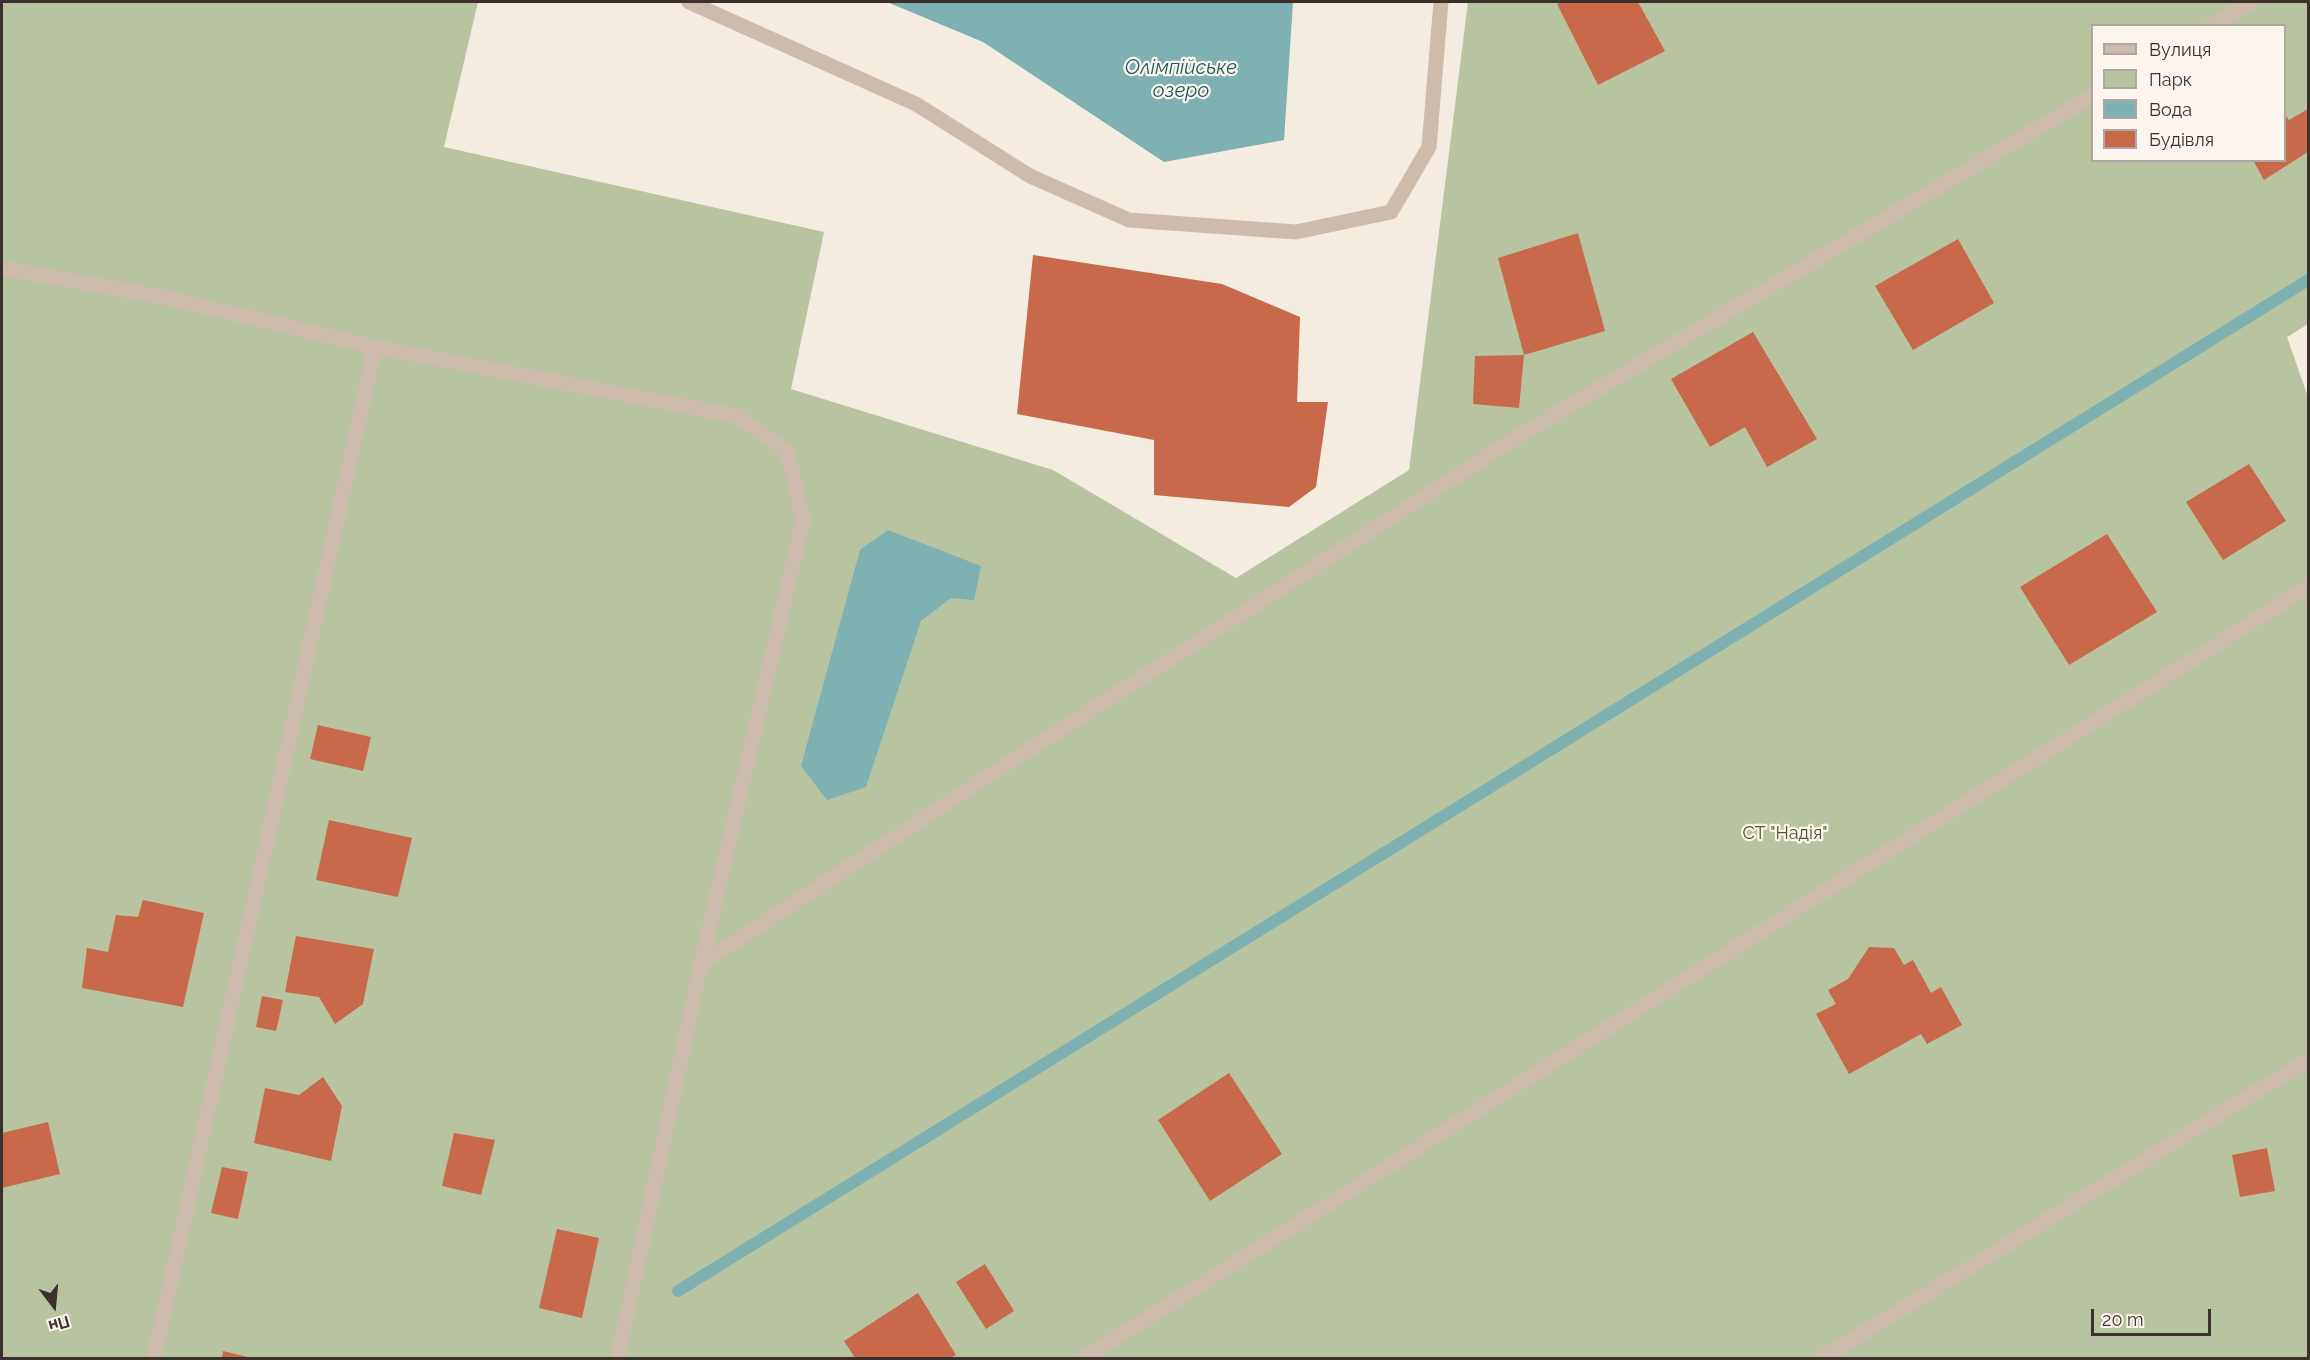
<!DOCTYPE html>
<html>
<head>
<meta charset="utf-8">
<style>
  body { margin:0 }
  #map { position:relative; width:2310px; height:1360px; overflow:hidden; background:#f4ebe1; font-family:Raleway,sans-serif }
  canvas { display:block }
  .frame { position:absolute; inset:0; border:3px solid #3b302b; pointer-events:none }
  .legend { position:absolute; left:2091px; top:24px; width:195px; height:138px; box-sizing:border-box; background:#fbf5ee; border:2px solid #aea6a0; margin:0; padding:8px 10px; list-style:none; font-size:18px; color:#3b302b }
  .legend li { display:flex; align-items:center; gap:12px; height:30px }
  .legend b { width:30px; border:2px solid #aea6a0 }
  .north { position:absolute; left:24px; top:1276px; width:60px; height:60px; -webkit-text-stroke:4px #fbf5ee; paint-order:stroke; rotate:164deg; font-size:16px; font-weight:700; line-height:24px; text-align:center; color:#3b302b }
  .north::after { content:''; display:block; margin:auto; width:21px; height:27px; background:#3b302b; clip-path:polygon(50% 0,100% 100%,50% 72%,0 100%) }
  .scale { position:absolute; left:2091px; top:1309px; width:120px; height:27px; box-sizing:border-box; border:3px solid #3b302b; border-top:0; padding-left:8px; font-size:18px; line-height:21px; white-space:nowrap; color:#3b302b; -webkit-text-stroke:4px #fbf5ee; paint-order:stroke }
</style>
</head>
<body>
<div id="map">
<canvas width="2310" height="1360"></canvas>
<div class="frame"></div>
<ul class="legend">
<li><b style="height:8px;background:#cdbbac"></b>Вулиця</li>
<li><b style="height:16px;background:#b8c4a0"></b>Парк</li>
<li><b style="height:16px;background:#7fb0b2"></b>Вода</li>
<li><b style="height:16px;background:#c8694b"></b>Будівля</li>
</ul>
<div class="north">Пн</div>
<div class="scale">20 m</div>
</div>
<script>
const c = document.querySelector('canvas').getContext('2d');
c.lineJoin = 'round';
function paint(path, color) {
  c.fillStyle = color;
  c.fill(path, 'evenodd');
}
function poly(rows) {
  const path = new Path2D();
  for (const r of rows) {
    path.moveTo(r[0], r[1]);
    for (let i = 2; i < r.length; i += 2) path.lineTo(r[i], r[i + 1]);
  }
  return path;
}
function strokePath(path, color, width, dash) {
  c.strokeStyle = color;
  c.lineWidth = width;
  c.lineCap = dash ? 'butt' : 'round';
  c.setLineDash(dash || []);
  c.stroke(path);
}
function write(font, color, halo, rows, align = 'center') {
  c.font = font + ' Raleway,sans-serif';
  c.lineWidth = 4.5;
  c.setLineDash([]);
  c.textBaseline = 'middle';
  c.strokeStyle = halo;
  c.fillStyle = color;
  for (const [text, x, y, turn = 0] of rows) {
    c.save();
    c.translate(x, y);
    c.rotate((+turn || 0) * Math.PI / 180);
    c.textAlign = isNaN(turn) ? turn : align;
    if (halo) c.strokeText(text, 0, 0);
    c.fillText(text, 0, 0);
    c.restore();
  }
}
const green = poly([
  [2,2,478,2,444,147,824,232,791,389,1053,470,1236,578,1409,470,1468,2,2308,2,2308,324,2287,337,2308,397,2308,1358,2,1358],
  [2092,26,2284,26,2284,160,2092,160]
]);
const water = poly([
  [887,2,1293,2,1284,140,1164,162,983,42],
  [888,530,981,566,974,600,951,598,921,621,866,787,827,800,801,766,860,550]
]);
const stream = poly([
  [678,1291,2308,280]
]);
const building = poly([
  [1562,2,1638,2,1665,51,1598,85,1557,4],
  [2308,109,2308,152,2264,180,2253,160,2284,160,2284,114,2289,120],
  [1578,233,1605,331,1524,355,1498,258],
  [1958,239,1994,303,1913,350,1875,286],
  [1033,255,1222,284,1300,317,1297,402,1328,402,1316,487,1289,507,1154,495,1154,440,1017,414],
  [1753,332,1817,439,1767,467,1745,427,1710,447,1671,379],
  [1524,355,1519,408,1473,404,1475,356],
  [2249,464,2286,521,2223,560,2186,502],
  [2107,534,2157,612,2069,665,2020,587],
  [318,725,371,737,363,771,310,759],
  [329,820,412,838,398,897,316,880],
  [143,900,204,913,183,1007,82,988,87,948,108,952,116,915,138,917],
  [296,936,374,949,363,1004,335,1024,319,997,285,992],
  [1869,947,1894,948,1904,965,1913,960,1931,993,1941,987,1962,1025,1927,1044,1921,1034,1849,1074,1816,1014,1836,1004,1828,990,1848,979],
  [262,996,283,1000,276,1031,256,1027],
  [1229,1073,1282,1154,1210,1201,1158,1120],
  [323,1077,342,1106,331,1161,254,1143,265,1088,299,1095],
  [48,1122,60,1174,2,1188,2,1133],
  [454,1133,495,1140,481,1195,442,1186],
  [2267,1148,2275,1191,2240,1197,2232,1155],
  [222,1167,248,1172,238,1219,211,1213],
  [557,1229,599,1238,582,1318,539,1308],
  [985,1264,1014,1311,986,1329,956,1282],
  [918,1293,956,1355,950,1358,855,1358,844,1341],
  [223,1351,252,1358,222,1358]
]);
const minor = poly([
  [689,2,916,104,1030,176,1129,220,1296,232,1391,212,1429,147,1441,2],
  [2211,26,2251,2],
  [2,268,163,297,375,347],
  [701,964,971,787,1522,434,2092,96],
  [154,1358,375,347,737,416,788,452,803,521,701,964,618,1358],
  [1084,1358,2308,587],
  [1822,1358,2308,1060]
]);
const parkNames = [
  ["СТ \"Надія\"",1785,834]
];
const waterNames = [
  ["Олімпійське",1181,68],
  ["озеро",1181,91]
];
paint(green, '#b8c4a0');
paint(water, '#7fb0b2');
strokePath(stream, '#7fb0b2', 12);
paint(building, '#c8694b');
strokePath(minor, '#cdbbac', 15);
write('18px', '#4a5a2e', '#fbf5ee', parkNames);
write('italic 20px', '#1f5a5e', '#fbf5ee', waterNames);
</script>
</body>
</html>
